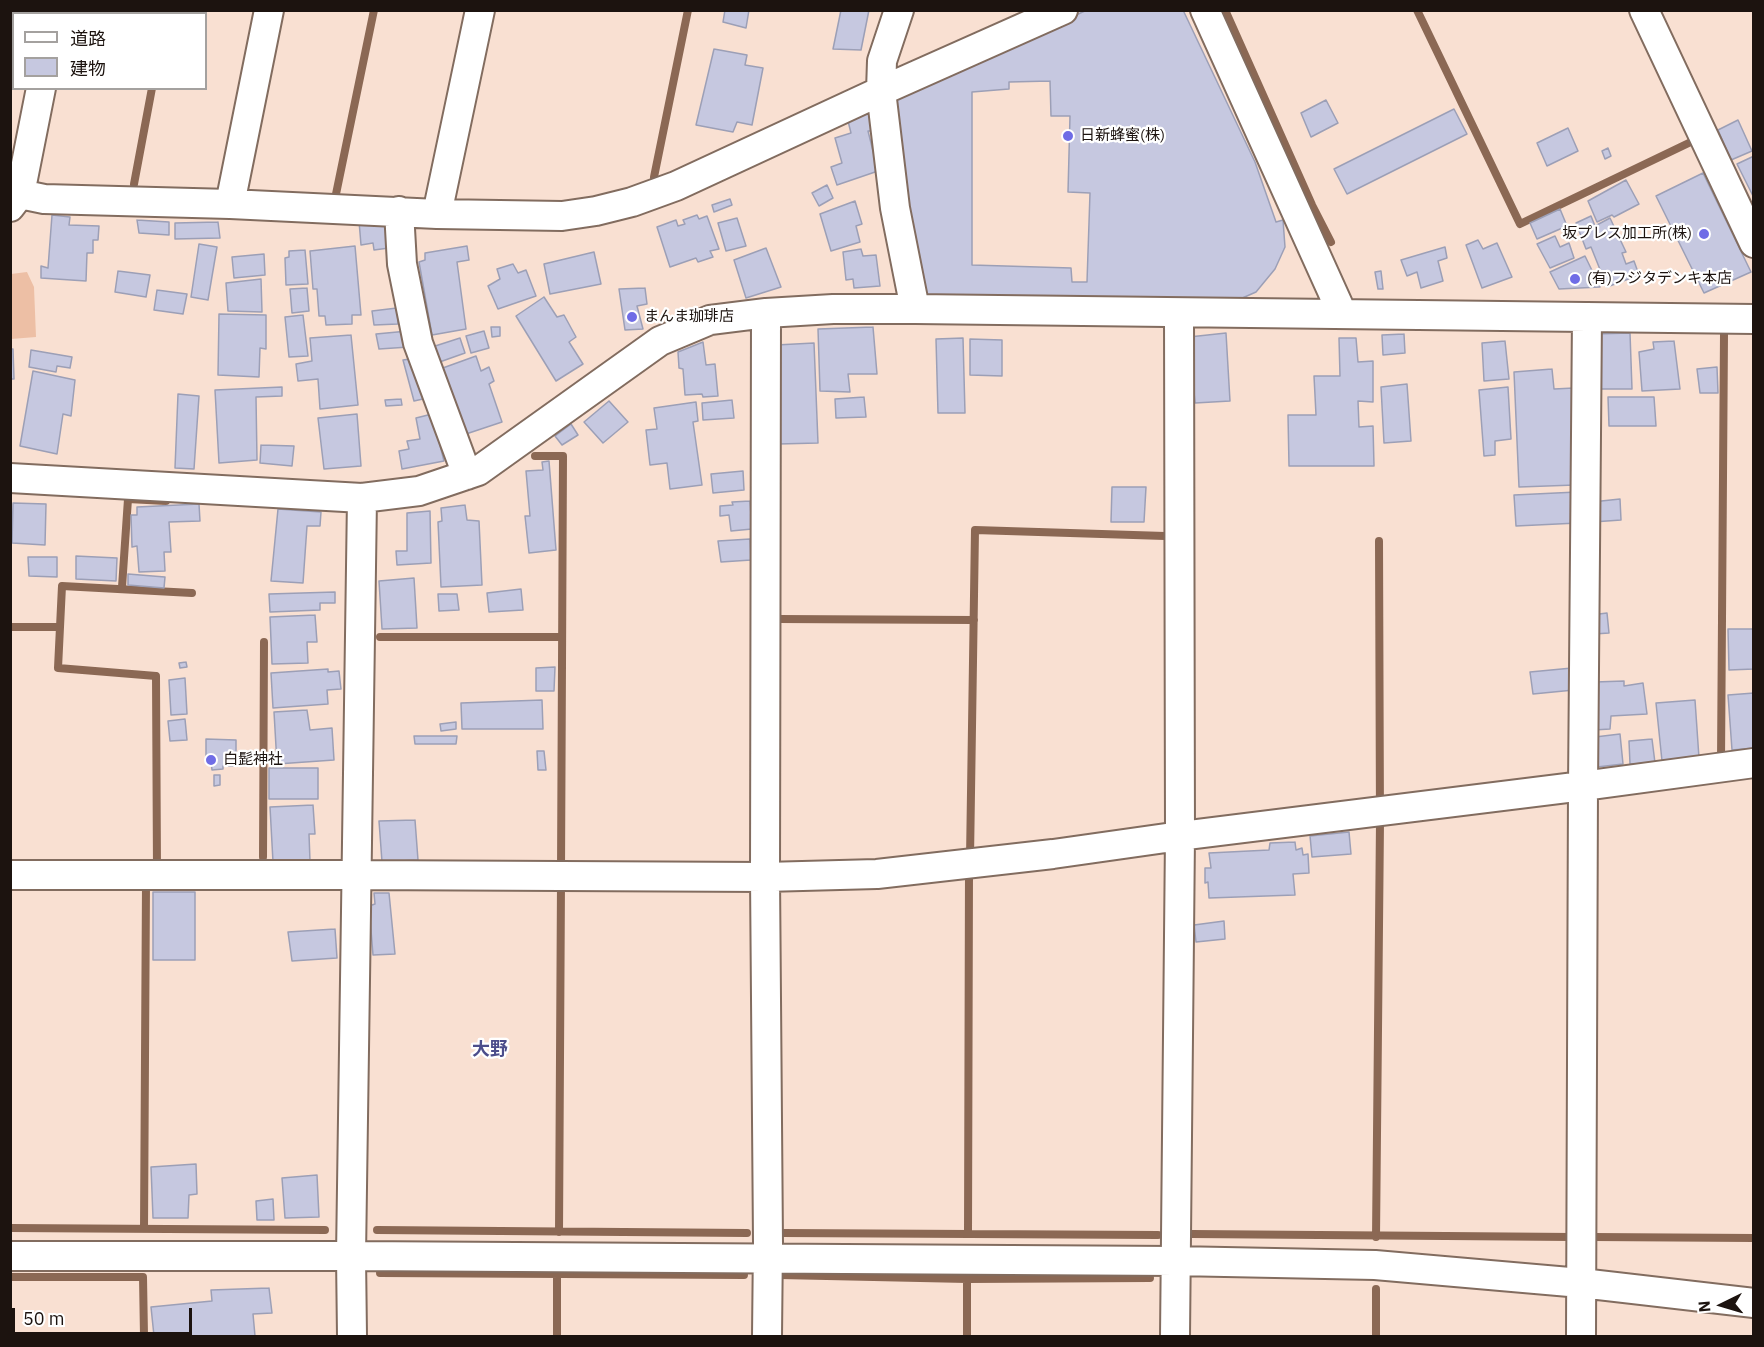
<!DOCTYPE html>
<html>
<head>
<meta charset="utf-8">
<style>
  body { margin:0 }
  #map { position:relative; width:1764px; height:1347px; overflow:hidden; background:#f9e0d2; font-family:"IBM Plex Sans","Noto Sans JP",sans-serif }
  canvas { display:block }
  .frame { position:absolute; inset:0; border:12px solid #1c130f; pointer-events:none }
  .legend { position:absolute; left:12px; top:12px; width:195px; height:78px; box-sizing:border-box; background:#fff; border:2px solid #a4a19f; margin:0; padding:8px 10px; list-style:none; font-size:18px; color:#1c130f }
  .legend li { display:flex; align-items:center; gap:12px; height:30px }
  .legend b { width:30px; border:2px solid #a4a19f }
  .north { position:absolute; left:1692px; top:1275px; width:60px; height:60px; -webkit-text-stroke:4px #fff; paint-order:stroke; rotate:265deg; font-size:16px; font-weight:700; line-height:24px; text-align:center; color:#1c130f }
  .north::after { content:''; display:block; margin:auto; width:21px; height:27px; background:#1c130f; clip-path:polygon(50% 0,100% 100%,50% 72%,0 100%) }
  .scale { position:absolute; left:12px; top:1308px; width:180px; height:27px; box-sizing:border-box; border:3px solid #1c130f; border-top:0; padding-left:8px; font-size:18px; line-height:21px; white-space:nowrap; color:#1c130f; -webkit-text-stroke:4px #fff; paint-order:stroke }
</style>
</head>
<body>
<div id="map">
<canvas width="1764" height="1347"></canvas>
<div class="frame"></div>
<ul class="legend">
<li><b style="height:8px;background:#fff"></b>道路</li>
<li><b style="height:16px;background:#c6c8e0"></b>建物</li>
</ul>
<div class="north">N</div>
<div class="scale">50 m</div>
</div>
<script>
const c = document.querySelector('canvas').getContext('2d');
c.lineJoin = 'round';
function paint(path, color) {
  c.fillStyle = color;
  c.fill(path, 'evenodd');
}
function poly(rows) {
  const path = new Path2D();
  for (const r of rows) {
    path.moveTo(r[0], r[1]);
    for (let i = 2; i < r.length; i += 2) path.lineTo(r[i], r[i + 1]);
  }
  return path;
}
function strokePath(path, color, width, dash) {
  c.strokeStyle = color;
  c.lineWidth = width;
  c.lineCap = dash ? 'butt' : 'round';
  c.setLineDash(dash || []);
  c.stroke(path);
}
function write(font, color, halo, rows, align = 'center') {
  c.font = font + ' "IBM Plex Sans","Noto Sans JP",sans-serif';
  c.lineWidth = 4.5;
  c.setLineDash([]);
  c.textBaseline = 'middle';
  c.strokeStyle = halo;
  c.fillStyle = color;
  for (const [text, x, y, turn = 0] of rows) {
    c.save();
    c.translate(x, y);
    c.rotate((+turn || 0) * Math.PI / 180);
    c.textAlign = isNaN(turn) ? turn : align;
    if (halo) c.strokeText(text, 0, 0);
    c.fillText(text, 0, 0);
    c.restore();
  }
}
const green = poly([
  [27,272,34,287,36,337,11,339,11,274]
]);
const stream = poly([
  [1225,10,1312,205,1331,242],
  [1417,10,1520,224,1695,140],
  [167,14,168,10],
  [654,177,688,10],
  [134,184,152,88],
  [336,194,374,10],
  [535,456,563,456,561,870],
  [122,587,128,499,166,501],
  [778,619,974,620],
  [10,627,60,627],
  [380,637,562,637],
  [1721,761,1724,334],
  [263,857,264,642],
  [970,858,975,530,1165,536],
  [157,871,156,676,58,668,62,586,192,593],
  [10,1228,325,1230],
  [144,1229,146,884],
  [377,1230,747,1233],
  [559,1232,561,882],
  [782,1233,1158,1235],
  [968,1234,969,870],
  [1192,1234,1572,1237],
  [1376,1237,1380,822,1379,541],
  [1593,1237,1754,1238],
  [380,1273,744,1275],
  [557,1274,557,1336],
  [780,1275,967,1279,1150,1278],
  [10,1277,143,1277,144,1336],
  [967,1279,967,1336],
  [1376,1336,1376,1289]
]);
const building = poly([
  [725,10,749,10,746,28,723,22,725,10],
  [841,10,869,10,861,50,833,49,841,10],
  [1087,10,1183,10,1255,162,1276,222,1283,220,1285,247,1275,269,1256,292,1231,303,949,302,924,295,917,281,895,97,1087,10],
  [714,49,747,55,745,65,763,68,752,125,737,122,733,132,696,125,714,49],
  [1050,81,1051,116,1070,116,1068,192,1090,193,1087,282,1072,282,1071,268,972,265,972,92,1009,89,1009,82,1050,81],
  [1326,100,1338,123,1311,137,1301,113,1326,100],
  [1454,109,1467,134,1347,194,1334,169,1454,109],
  [874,110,875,131,868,131,878,171,837,185,831,167,842,163,835,138,851,133,848,121,874,110],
  [1738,120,1752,151,1731,160,1718,130,1738,120],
  [1568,128,1578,151,1547,166,1537,143,1568,128],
  [1608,148,1611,156,1605,159,1602,151,1608,148],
  [1754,156,1754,198,1737,164,1754,156],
  [1703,173,1751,272,1704,293,1656,196,1703,173],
  [1626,180,1639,204,1614,217,1612,215,1597,222,1588,201,1626,180],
  [827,185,833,198,819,206,812,193,827,185],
  [730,199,732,205,714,212,712,205,730,199],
  [855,201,862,224,856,226,860,242,831,251,820,214,855,201],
  [1560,209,1567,226,1537,239,1530,223,1560,209],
  [52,215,70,217,69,225,99,226,98,240,93,240,93,253,87,253,86,281,41,278,41,266,48,268,52,215],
  [697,215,699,219,707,216,719,249,710,251,713,257,698,262,696,258,670,267,657,227,676,220,678,226,685,224,683,220,697,215],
  [1591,216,1595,226,1610,218,1626,252,1622,253,1626,264,1634,261,1639,275,1607,287,1591,247,1586,249,1576,223,1591,216],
  [737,218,746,246,726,251,718,223,737,218],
  [137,220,169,222,169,235,139,233,137,220],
  [388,220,389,248,374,250,373,243,361,245,359,221,388,220],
  [218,222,220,238,175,239,175,223,218,222],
  [1555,236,1560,247,1569,243,1574,258,1550,268,1537,244,1555,236],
  [1478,240,1483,249,1497,243,1512,277,1482,288,1466,245,1478,240],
  [199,244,217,247,208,300,191,297,199,244],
  [355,246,361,315,352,315,352,324,326,325,325,316,319,316,317,289,313,289,310,251,355,246],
  [467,246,469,260,457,262,466,329,432,335,419,262,425,260,425,253,467,246],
  [1445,247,1447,258,1438,261,1443,281,1421,288,1417,272,1407,276,1401,260,1445,247],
  [766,248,781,287,746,298,734,260,766,248],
  [861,249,863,256,876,255,880,286,854,288,853,279,846,280,843,252,861,249],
  [305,250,308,284,286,285,285,258,289,257,289,251,305,250],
  [594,252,601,284,550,294,544,264,594,252],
  [264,254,265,275,234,278,232,257,264,254],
  [1585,256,1600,287,1559,289,1550,272,1585,256],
  [513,264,518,273,526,270,536,296,498,309,488,286,500,279,497,269,513,264],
  [118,271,150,275,146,297,115,292,118,271],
  [1381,271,1383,289,1378,289,1375,272,1381,271],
  [261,279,262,312,228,311,226,283,261,279],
  [307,288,309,311,292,313,290,289,307,288],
  [645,288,647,304,637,306,643,329,625,330,619,289,645,288],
  [157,290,187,294,183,314,154,310,157,290],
  [544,297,557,317,564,315,576,337,569,342,583,364,556,381,516,316,544,297],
  [397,308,398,324,374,325,372,311,397,308],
  [219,314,266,315,266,349,260,348,259,377,218,375,219,314],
  [303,315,308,356,289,357,285,317,303,315],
  [491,327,500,327,500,336,492,337,491,327],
  [873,327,877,374,848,374,850,392,820,391,818,329,873,327],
  [408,331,409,347,379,349,376,334,408,331],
  [484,331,489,348,471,353,466,336,484,331],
  [1226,333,1230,401,1195,403,1189,337,1226,333],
  [1630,333,1632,389,1595,389,1594,334,1630,333],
  [1404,334,1405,353,1383,355,1382,335,1404,334],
  [351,335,358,405,320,409,318,379,298,381,296,364,312,361,310,338,351,335],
  [460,338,465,353,434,364,429,348,460,338],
  [963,338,965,413,938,413,936,339,963,338],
  [1339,338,1356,338,1358,362,1373,361,1373,402,1358,401,1359,427,1373,426,1374,466,1289,466,1288,415,1316,415,1314,376,1340,376,1339,338],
  [970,339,1002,340,1002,376,970,375,970,339],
  [1505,341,1509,379,1484,381,1482,343,1505,341],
  [1674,341,1680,389,1642,391,1639,352,1654,349,1653,342,1674,341],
  [703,342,706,365,715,364,718,396,703,397,702,394,685,395,683,369,679,368,678,352,703,342],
  [814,343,818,443,778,444,776,345,814,343],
  [10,349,13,349,14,379,10,379,10,349],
  [31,350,72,357,70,368,57,366,56,372,29,367,31,350],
  [476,356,481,371,489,367,494,381,489,384,502,422,463,435,440,369,476,356],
  [417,358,432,397,414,401,403,360,417,358],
  [1717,367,1718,393,1700,393,1697,369,1717,367],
  [1552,369,1554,389,1574,388,1575,485,1519,487,1514,372,1552,369],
  [33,371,75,380,71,416,63,414,57,454,20,446,33,371],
  [1407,384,1411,441,1384,443,1381,387,1407,384],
  [282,387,282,396,256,397,257,460,219,463,215,390,282,387],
  [1508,387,1511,439,1495,441,1495,455,1484,456,1479,390,1508,387],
  [178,394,199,396,194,469,175,468,178,394],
  [864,397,866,417,836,418,835,399,864,397],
  [1608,397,1654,397,1656,426,1609,426,1608,397],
  [401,399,402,405,386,406,385,400,401,399],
  [732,400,734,418,703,420,702,403,732,400],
  [609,401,628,422,603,443,584,422,609,401],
  [696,402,698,421,693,422,702,485,670,489,667,463,650,465,646,430,657,429,654,408,696,402],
  [357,414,361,466,324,469,318,418,357,414],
  [432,414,444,461,402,469,399,451,409,449,407,441,420,439,416,418,432,414],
  [571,424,578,435,562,445,555,436,571,424],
  [261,445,294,446,292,466,260,463,261,445],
  [549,461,556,550,529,553,525,516,530,516,526,471,543,470,542,462,549,461],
  [743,471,744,490,713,493,711,474,743,471],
  [1112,487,1146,487,1144,522,1111,522,1112,487],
  [1577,492,1578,523,1516,526,1514,495,1577,492],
  [1620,499,1621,520,1593,522,1592,502,1620,499],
  [750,501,752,529,731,531,729,515,720,516,720,506,733,505,732,502,750,501],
  [13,503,46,504,45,545,12,543,13,503],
  [199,504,200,521,169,522,171,552,164,552,165,571,139,572,137,546,132,547,131,515,137,515,137,507,199,504],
  [465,505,467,520,479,521,482,585,441,587,438,522,442,521,441,508,465,505],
  [278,509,321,512,320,526,307,526,303,583,271,581,278,509],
  [430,511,431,563,397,565,396,551,407,551,407,513,430,511],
  [750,539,751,560,721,562,718,541,750,539],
  [76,556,117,558,116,581,76,579,76,556],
  [28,557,57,557,57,577,29,576,28,557],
  [128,574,165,577,164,588,128,585,128,574],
  [414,578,417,628,382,629,379,581,414,578],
  [521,589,523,610,489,612,487,593,521,589],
  [335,592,335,603,320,603,320,610,270,612,269,594,335,592],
  [438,594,457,594,459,610,439,611,438,594],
  [1607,613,1609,633,1594,634,1591,615,1607,613],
  [315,615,317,642,307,642,308,663,272,664,270,617,315,615],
  [1728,629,1754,629,1754,669,1729,670,1728,629],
  [186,662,187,667,180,668,179,663,186,662],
  [555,667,554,691,536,691,536,668,555,667],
  [1572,668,1574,690,1533,694,1530,672,1572,668],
  [328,669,328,672,339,671,341,689,327,690,328,704,273,708,271,673,328,669],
  [185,678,187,714,171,715,169,680,185,678],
  [1624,681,1624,686,1643,683,1647,714,1611,716,1610,729,1594,730,1595,682,1624,681],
  [1754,693,1754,748,1732,750,1728,695,1754,693],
  [542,700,543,729,462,729,461,703,542,700],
  [1695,700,1699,758,1662,761,1656,703,1695,700],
  [307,710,310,730,332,728,334,760,277,764,274,712,307,710],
  [185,719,187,740,170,741,168,721,185,719],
  [456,722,456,729,441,731,440,724,456,722],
  [1620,734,1623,764,1597,767,1595,737,1620,734],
  [414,736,457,736,456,744,415,744,414,736],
  [206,739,236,740,236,766,223,766,223,769,212,770,211,762,206,762,206,739],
  [1652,739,1655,763,1630,764,1629,741,1652,739],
  [537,751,544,751,546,770,538,770,537,751],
  [269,768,318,768,318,799,269,799,269,768],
  [214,775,220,775,220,785,214,786,214,775],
  [313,805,315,834,309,834,310,861,273,862,270,807,313,805],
  [415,820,418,860,382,862,379,821,415,820],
  [1349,832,1351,854,1312,857,1310,836,1349,832],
  [1295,842,1296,850,1302,848,1303,855,1308,854,1309,873,1293,874,1295,895,1209,898,1208,882,1205,883,1205,868,1211,868,1209,853,1269,850,1270,843,1295,842],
  [153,892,195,892,195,960,153,960,153,892],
  [374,893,389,893,395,954,373,955,369,906,375,904,374,893],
  [1224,921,1225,939,1196,942,1194,925,1224,921],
  [335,929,337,958,292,961,288,932,335,929],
  [196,1164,197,1194,189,1195,188,1218,153,1218,151,1167,196,1164],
  [317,1175,319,1217,285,1218,282,1178,317,1175],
  [273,1199,274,1220,257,1220,256,1201,273,1199],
  [269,1288,272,1313,253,1314,255,1336,154,1336,151,1307,212,1301,211,1290,269,1288]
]);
const minor = poly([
  [899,10,882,61,881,91,895,208,915,309],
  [1205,10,1342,313],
  [1644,10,1754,243],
  [56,14,56,10],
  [10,19,14,20],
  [10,191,20,194,44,199,230,204,437,214,562,216,596,211,632,202,676,186,881,91,1063,10],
  [230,204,269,10],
  [10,207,20,194,41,88],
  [399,211,402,264,418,343,467,475],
  [437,214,480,10],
  [766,313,765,877,768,1242,767,1336],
  [10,478,362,498,419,491,478,471,660,341,710,320,766,313,833,309,915,309,1754,319],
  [10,875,357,875,765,877,877,874,1053,854,1180,836,1583,786,1754,763],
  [10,1256,351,1256,1175,1261,1375,1265,1581,1283,1754,1303],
  [352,1336,351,1256,362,498],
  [1175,1336,1180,836,1179,313],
  [1581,1336,1583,786,1587,317]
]);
const markers = [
  [1068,136,6,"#6f6ce6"],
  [1704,234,6,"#6f6ce6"],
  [1575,279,6,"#6f6ce6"],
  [632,317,6,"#6f6ce6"],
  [211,760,6,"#6f6ce6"]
];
const poiNames = [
  ["日新蜂蜜(株)",1080,136],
  ["坂プレス加工所(株)",1692,234,"right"],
  ["(有)フジタデンキ本店",1587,279],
  ["まんま珈琲店",644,317],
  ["白髭神社",223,760]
];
const quarterNames = [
  ["大野",490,1050]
];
paint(green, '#edbfa5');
strokePath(stream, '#8b6854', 8);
paint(building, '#c6c8e0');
strokePath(building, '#9c9fb6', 1.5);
strokePath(minor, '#826c5f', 32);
strokePath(minor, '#fff', 28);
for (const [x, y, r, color] of markers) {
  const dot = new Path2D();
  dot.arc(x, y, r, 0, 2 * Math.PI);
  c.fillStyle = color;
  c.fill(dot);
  strokePath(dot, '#fff', 2);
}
write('15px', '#1c130f', '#fff', poiNames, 'left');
write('bold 18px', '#4c4d8b', '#fff', quarterNames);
</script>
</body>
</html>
